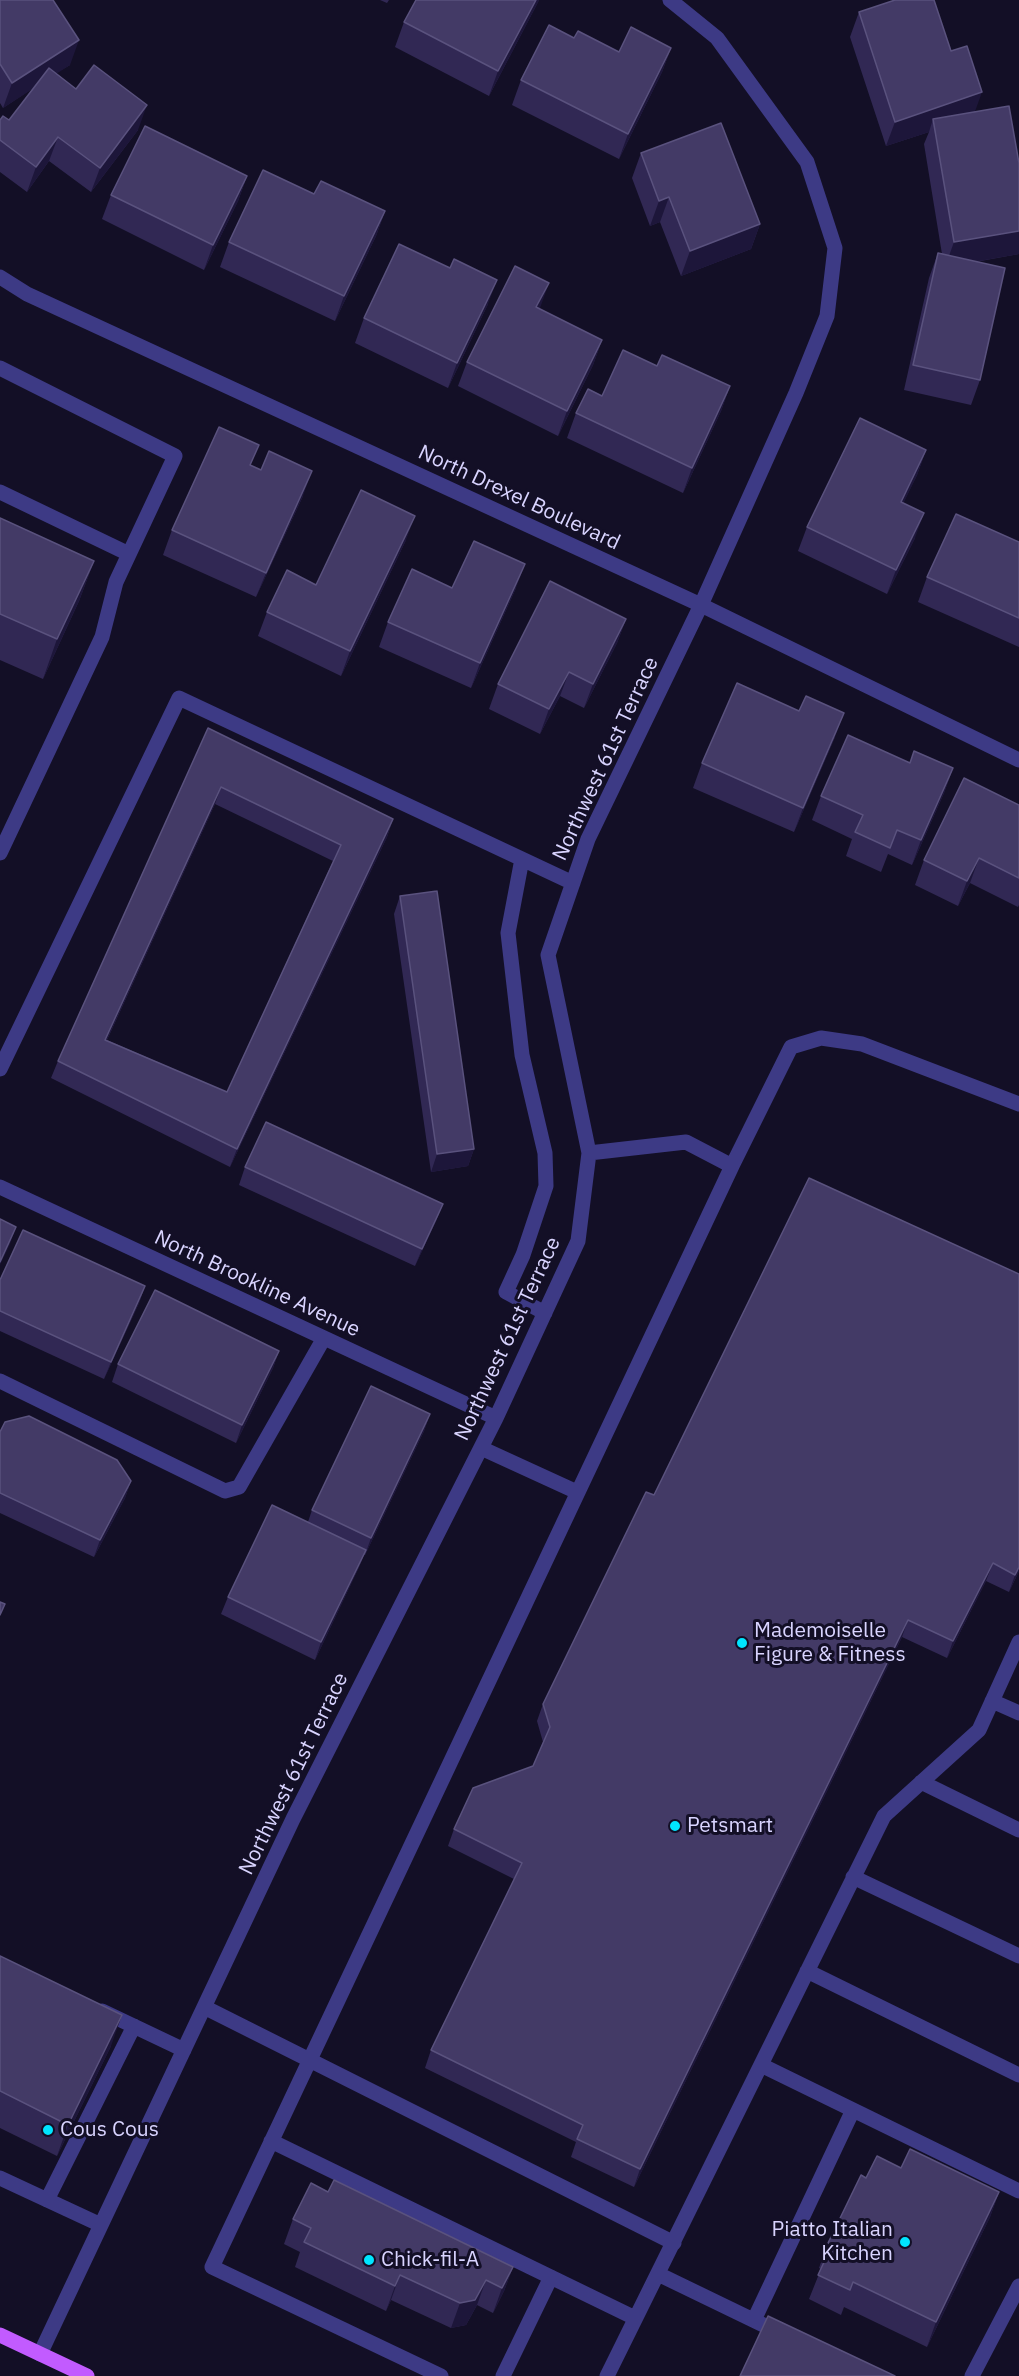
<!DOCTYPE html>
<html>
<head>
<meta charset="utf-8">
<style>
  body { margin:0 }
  canvas { display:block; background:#130f26 }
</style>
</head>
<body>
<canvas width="1019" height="2376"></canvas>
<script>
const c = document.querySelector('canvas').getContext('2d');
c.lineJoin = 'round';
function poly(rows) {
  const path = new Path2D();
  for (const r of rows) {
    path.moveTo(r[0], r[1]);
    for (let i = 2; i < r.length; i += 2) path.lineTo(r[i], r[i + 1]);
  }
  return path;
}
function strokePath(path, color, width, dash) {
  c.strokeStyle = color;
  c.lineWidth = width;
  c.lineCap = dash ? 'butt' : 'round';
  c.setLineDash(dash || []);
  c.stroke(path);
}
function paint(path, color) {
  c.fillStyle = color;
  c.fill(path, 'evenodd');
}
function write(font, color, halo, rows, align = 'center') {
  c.font = font + ' "IBM Plex Sans",sans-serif';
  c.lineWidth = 6;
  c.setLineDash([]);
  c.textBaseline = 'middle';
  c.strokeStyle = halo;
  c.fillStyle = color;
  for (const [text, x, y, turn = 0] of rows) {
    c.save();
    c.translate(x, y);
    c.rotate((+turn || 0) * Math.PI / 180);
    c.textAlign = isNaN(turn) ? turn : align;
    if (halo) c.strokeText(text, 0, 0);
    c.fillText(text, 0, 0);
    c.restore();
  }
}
const minor = poly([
  [0,277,27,294,701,605,1019,760],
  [0,368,175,456,116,582,102,637,0,853],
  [0,492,129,554],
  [522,859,508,933,522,1055,545,1153,546,1186,523,1255,506,1292,545,1313],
  [0,1069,179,698,573,883],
  [589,1153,686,1142,732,1166,791,1047,821,1038,862,1044,1019,1104],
  [0,1187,496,1418],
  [0,1381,225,1491,239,1487,324,1338],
  [481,1448,577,1492],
  [992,1701,1019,1713],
  [921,1782,1019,1830],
  [853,1877,1019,1956],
  [807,1971,1019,2075],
  [204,2007,674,2243],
  [102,2011,184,2050],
  [761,2065,1019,2191],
  [271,2141,635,2318],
  [0,2178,101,2225],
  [47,2200,134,2026],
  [658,2274,782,2334],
  [754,2320,853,2110],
  [40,2354,293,1819,496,1418,578,1241,589,1153,548,955,588,839,701,605,796,393,827,316,835,248,807,162,717,38,670,0],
  [441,2376,212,2267,732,1166],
  [503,2376,551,2277],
  [607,2376,884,1816,979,1730,1019,1642],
  [972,2376,1019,2286]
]);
const major = poly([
  [0,2335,87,2376]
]);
const wall = poly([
  [0,0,70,65,56,73,76,89,138,130,91,192,49,161,27,192,0,172,0,120,9,120,33,88,3,108,0,103],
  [380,0,389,0,387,3],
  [416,0,539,0,536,6,489,96,395,47,404,22],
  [859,12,951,51,975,112,1019,163,1019,254,975,262,980,380,971,405,904,390,929,278,938,253,942,254,924,144,929,132,886,146,850,37],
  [671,48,662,72,619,159,512,105,521,80,619,52],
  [641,153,760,224,751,249,681,276,660,222,650,226,632,178],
  [247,176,238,201,204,270,102,219,111,195],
  [314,194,385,211,376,236,335,321,220,267,229,242],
  [450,268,488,304,448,388,355,343,364,318],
  [539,309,602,340,593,365,558,436,458,386,467,362],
  [657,366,730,386,721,411,683,493,567,438,576,413,602,396],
  [926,450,917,475,903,503,915,538,887,594,798,551,807,527],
  [251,466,303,496,256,597,163,555,172,530],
  [0,518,94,561,79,601,43,679,0,660],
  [406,540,341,676,258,636,267,612,316,585],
  [1019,542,1019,647,918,602,927,577],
  [452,588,516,588,471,688,379,647,388,622],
  [626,619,617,643,584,708,560,696,540,734,489,709,498,684],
  [208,728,393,819,387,837,230,1167,51,1078,58,1061],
  [215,804,333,861,227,1092,107,1040],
  [835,737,794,832,693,788,702,763],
  [910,763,953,768,944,793,912,865,888,854,881,872,846,856,852,839,812,820,821,796],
  [1019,805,1019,905,1018,907,970,883,958,906,915,885,924,860],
  [400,896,474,1149,468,1166,431,1172,394,914],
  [245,1167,443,1204,436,1221,415,1266,239,1185],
  [809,1178,1019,1571,1009,1592,986,1581,947,1658,902,1637,634,2187,571,2157,576,2142,425,2068,431,2050,514,1879,448,1846,454,1829,533,1766,543,1742,537,1721,543,1704,654,1495],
  [0,1280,145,1286,139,1303,104,1379,0,1331],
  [279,1351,273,1368,236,1443,112,1382,118,1364],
  [430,1414,424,1431,365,1555,364,1555,359,1567,315,1660,221,1614,228,1597,308,1522,312,1510],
  [0,1432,131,1481,125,1498,94,1557,0,1513],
  [0,1956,111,2046,57,2156,0,2128],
  [901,2168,999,2192,990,2217,927,2347,844,2307,841,2315,809,2299,821,2269,819,2268,828,2243,866,2178],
  [328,2192,513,2267,504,2291,493,2313,477,2305,466,2325,451,2328,391,2300,386,2311,295,2267,300,2252,284,2244,293,2219]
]);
const shadedWall = poly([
  [536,0,539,0,536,6,489,96,498,71],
  [79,40,70,65,3,108,12,83],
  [671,48,662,72,619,159,628,134],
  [982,92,973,117,933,119,929,132,886,146,895,122],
  [147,105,138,130,91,192,100,168],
  [58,137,49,161,27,192,36,167],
  [247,176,238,201,204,270,213,245],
  [669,197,660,222,650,226,659,201],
  [385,211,376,236,335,321,344,296],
  [760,224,751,249,681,276,690,251],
  [1019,231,1019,254,945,267,954,242],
  [497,280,488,304,448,388,457,363],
  [549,283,540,308,527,332,536,307],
  [602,340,593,365,558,436,567,411],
  [730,386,721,411,683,493,692,468],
  [926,450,917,475,892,527,901,502],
  [312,471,303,496,256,597,266,573],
  [924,513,915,538,887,594,896,570],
  [415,516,406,540,341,676,350,651],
  [94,561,79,601,43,679,57,639],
  [525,564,516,588,471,688,480,663],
  [626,619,617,643,584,708,593,684],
  [569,672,560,696,540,734,549,709],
  [844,713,835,737,794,832,803,808],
  [953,768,944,793,912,865,921,840],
  [221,787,215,804,99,1057,105,1040],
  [393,819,387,837,230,1167,237,1149],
  [979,858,970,883,958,906,967,881],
  [474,1149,468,1166,431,1172,437,1154],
  [443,1204,436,1221,415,1266,422,1249],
  [16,1227,10,1244,0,1265,0,1262],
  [145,1286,139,1303,104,1379,111,1362],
  [279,1351,273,1368,236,1443,242,1425],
  [430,1414,424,1431,365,1555,371,1538],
  [131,1481,125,1498,94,1557,100,1540],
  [366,1550,359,1567,315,1660,321,1642],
  [993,1563,986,1581,947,1658,953,1641],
  [1019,1567,1019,1571,1009,1592,1015,1575],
  [908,1620,902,1637,634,2187,640,2169],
  [122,2015,111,2046,57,2156,68,2125],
  [999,2192,990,2217,927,2347,936,2322],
  [513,2267,504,2291,493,2313,502,2288],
  [400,2275,391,2300,386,2311,395,2286],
  [486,2280,477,2305,466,2325,451,2328,460,2303]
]);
const building = poly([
  [0,0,53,0,79,40,12,83,0,64,0,0],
  [416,0,536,0,498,71,404,22,416,0],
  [895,0,934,0,951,51,967,46,982,92,895,122,859,12,895,0],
  [549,25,574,38,578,31,619,52,631,27,671,48,628,134,521,80,549,25],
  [94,65,147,105,100,168,58,137,36,167,0,140,0,120,3,116,9,120,49,68,76,89,94,65],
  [1009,106,1019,163,1019,231,954,242,933,119,1009,106],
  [721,123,760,224,690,251,669,197,659,201,641,153,721,123],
  [145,126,247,176,213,245,111,195,145,126],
  [263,170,314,194,321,181,385,211,344,296,229,242,263,170],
  [399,244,450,268,454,259,497,280,457,363,364,318,399,244],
  [938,253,1005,268,980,380,913,365,938,253],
  [515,266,549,283,536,307,602,340,567,411,467,362,515,266],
  [623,350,657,366,662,355,730,386,692,468,576,413,588,389,602,396,623,350],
  [860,418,926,450,901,502,924,513,896,570,807,527,860,418],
  [219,427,259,445,250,465,261,470,269,451,312,471,266,573,172,530,219,427],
  [361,490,415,516,350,651,267,612,287,570,316,585,361,490],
  [956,514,1019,542,1019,618,927,577,956,514],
  [0,518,94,561,57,639,0,614,0,518],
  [474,541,525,564,480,663,388,622,412,569,452,588,474,541],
  [550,581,626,619,593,684,569,672,549,709,498,684,550,581],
  [737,683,799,711,806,696,844,713,803,808,702,763,737,683],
  [208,728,393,819,237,1149,58,1061,208,728],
  [221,787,341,845,227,1092,105,1040,221,787],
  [848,735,910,763,914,751,953,768,921,840,897,830,890,848,855,832,863,815,821,796,848,735],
  [964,778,1019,805,1019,878,979,858,967,881,924,860,964,778],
  [437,891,474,1149,437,1154,400,896,437,891],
  [266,1122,443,1204,422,1249,245,1167,266,1122],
  [809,1178,1019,1274,1019,1567,1015,1575,993,1563,953,1641,908,1620,640,2169,577,2139,583,2125,431,2050,522,1863,454,1829,473,1788,533,1766,550,1727,543,1704,646,1492,654,1495,809,1178],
  [0,1219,16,1227,0,1262,0,1219],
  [23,1230,145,1286,111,1362,0,1311,0,1280,23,1230],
  [155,1290,279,1351,242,1425,118,1364,155,1290],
  [371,1386,430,1414,371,1538,312,1510,371,1386],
  [29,1416,117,1460,131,1481,100,1540,0,1493,0,1432,5,1422,29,1416],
  [272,1505,366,1550,321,1642,228,1597,272,1505],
  [0,1602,5,1604,0,1615,0,1602],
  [0,1956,122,2015,68,2125,0,2091,0,1956],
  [910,2149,999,2192,936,2322,853,2282,850,2290,818,2275,832,2245,828,2243,861,2175,866,2178,877,2156,901,2168,910,2149],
  [334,2180,513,2267,502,2288,486,2280,475,2300,460,2303,400,2275,395,2286,304,2242,311,2228,293,2219,311,2183,328,2192,334,2180],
  [768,2316,895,2376,740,2376,768,2316]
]);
const markers = [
  [742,1643,6,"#00e5ff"],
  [675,1826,6,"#00e5ff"],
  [48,2130,6,"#00e5ff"],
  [905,2242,6,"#00e5ff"],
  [369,2260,6,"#00e5ff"]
];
const streetNames = [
  ["North Drexel Boulevard",519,498,25],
  ["Northwest 61st Terrace",606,759,-65],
  ["North Brookline Avenue",257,1284,25],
  ["Northwest 61st Terrace",508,1339,-65],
  ["Northwest 61st Terrace",294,1774,-64]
];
const poiNames = [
  ["Mademoiselle",754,1631],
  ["Figure & Fitness",754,1655],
  ["Petsmart",687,1826],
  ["Cous Cous",60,2130],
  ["Piatto Italian",893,2230,"right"],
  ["Kitchen",893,2254,"right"],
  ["Chick-fil-A",381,2260]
];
strokePath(minor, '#3d3a85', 15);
strokePath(major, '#c25bff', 15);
paint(wall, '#312854');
paint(shadedWall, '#1d163a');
paint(building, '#433a66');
strokePath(building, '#5a527e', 1.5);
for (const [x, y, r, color] of markers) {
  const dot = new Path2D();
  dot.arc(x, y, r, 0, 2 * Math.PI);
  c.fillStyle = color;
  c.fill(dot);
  strokePath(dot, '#130f26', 2);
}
write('21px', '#d9d4ff', '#130f26', streetNames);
write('21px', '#d9d4ff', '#130f26', poiNames, 'left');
</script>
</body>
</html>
